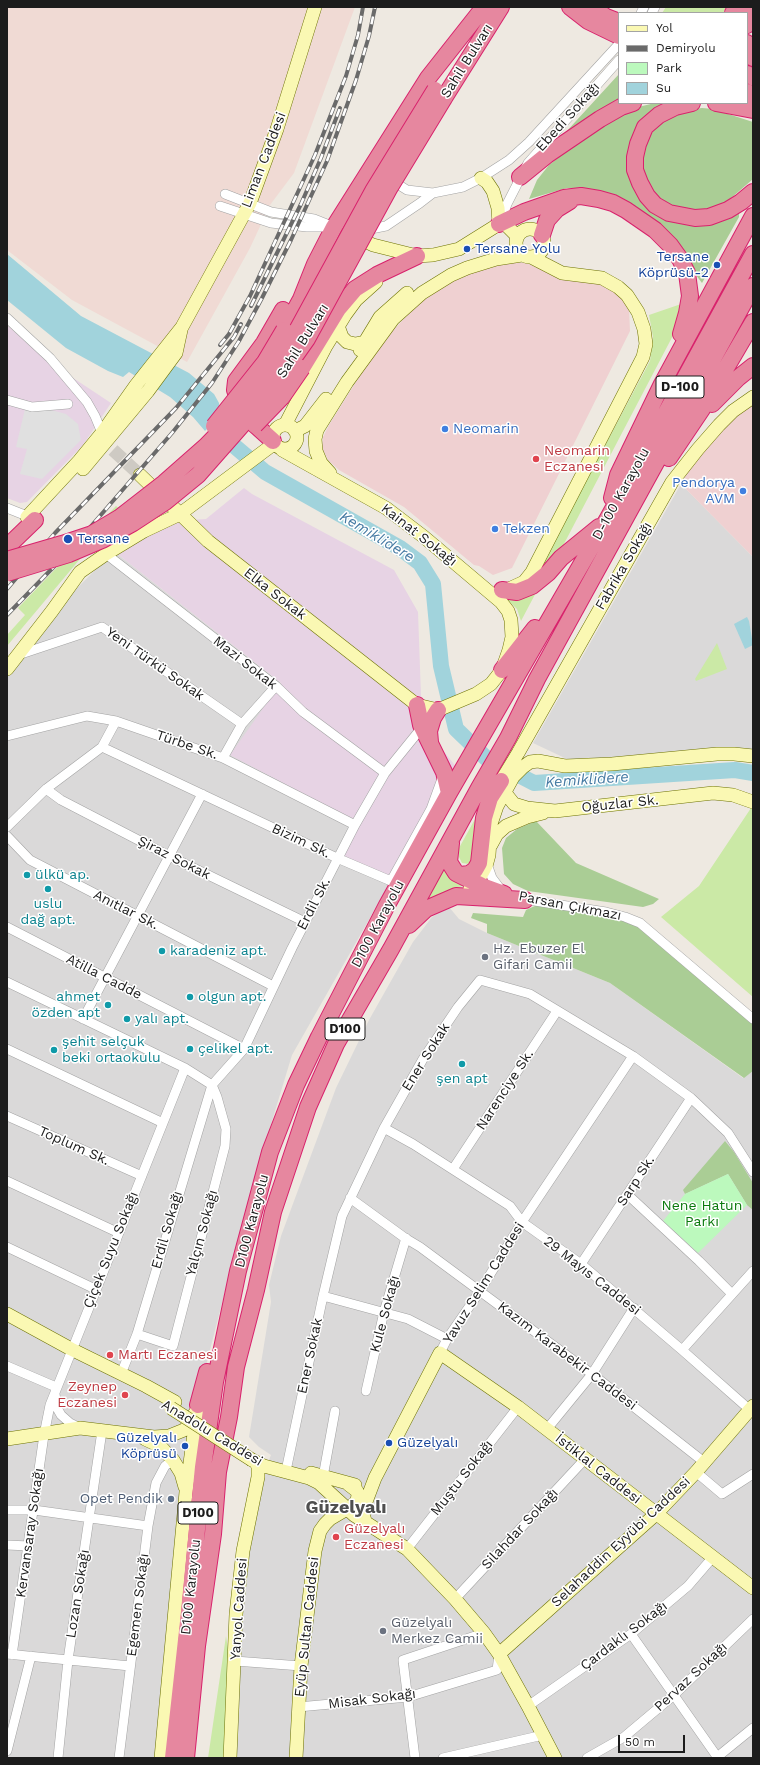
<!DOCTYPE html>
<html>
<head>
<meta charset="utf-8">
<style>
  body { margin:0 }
  #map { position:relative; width:760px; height:1765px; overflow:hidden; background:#eee9e1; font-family:"Work Sans",sans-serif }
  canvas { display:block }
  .frame { position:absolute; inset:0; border:8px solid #1c1c1c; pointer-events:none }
  .legend { position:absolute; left:618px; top:12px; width:130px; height:92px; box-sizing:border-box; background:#fff; border:1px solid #a4a4a4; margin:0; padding:5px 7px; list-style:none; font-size:12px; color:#1c1c1c }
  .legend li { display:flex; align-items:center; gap:8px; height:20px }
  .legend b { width:20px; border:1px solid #a4a4a4 }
  .scale { position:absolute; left:618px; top:1735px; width:67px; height:18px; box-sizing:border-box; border:2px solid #1c1c1c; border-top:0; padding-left:5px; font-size:12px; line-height:14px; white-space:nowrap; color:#1c1c1c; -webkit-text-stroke:3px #fff; paint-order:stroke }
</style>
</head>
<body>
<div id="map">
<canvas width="760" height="1765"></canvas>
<div class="frame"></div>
<ul class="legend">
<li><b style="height:5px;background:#faf8b3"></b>Yol</li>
<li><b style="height:5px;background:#6a6a6a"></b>Demiryolu</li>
<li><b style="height:11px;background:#bcf9bd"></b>Park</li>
<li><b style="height:11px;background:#a1d3dc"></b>Su</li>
</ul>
<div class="scale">50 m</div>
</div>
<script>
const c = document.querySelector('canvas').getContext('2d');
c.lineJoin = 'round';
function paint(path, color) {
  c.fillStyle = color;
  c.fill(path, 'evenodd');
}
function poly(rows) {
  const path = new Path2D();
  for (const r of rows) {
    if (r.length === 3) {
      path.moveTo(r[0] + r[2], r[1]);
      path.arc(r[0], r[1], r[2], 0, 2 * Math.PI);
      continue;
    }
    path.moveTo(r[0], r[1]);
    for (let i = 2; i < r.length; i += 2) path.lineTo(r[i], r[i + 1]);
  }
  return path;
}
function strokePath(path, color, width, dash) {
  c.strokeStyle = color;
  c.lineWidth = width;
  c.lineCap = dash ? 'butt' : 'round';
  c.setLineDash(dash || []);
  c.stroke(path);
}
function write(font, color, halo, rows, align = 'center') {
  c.font = font + ' "Work Sans",sans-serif';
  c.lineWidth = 3;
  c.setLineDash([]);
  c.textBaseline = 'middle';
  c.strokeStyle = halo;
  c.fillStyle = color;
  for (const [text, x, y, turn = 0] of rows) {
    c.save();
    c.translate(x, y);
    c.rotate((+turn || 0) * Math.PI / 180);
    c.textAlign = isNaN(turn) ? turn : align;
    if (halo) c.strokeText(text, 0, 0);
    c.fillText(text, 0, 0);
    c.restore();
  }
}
const residential = poly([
  [681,484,753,557,753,750,569,760,533,743],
  [115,552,281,683,391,881,292,1055,251,1190,201,1385,158,1758,7,1758,7,659,104,561],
  [449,907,459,919,487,933,610,983,743,1078,753,1071,753,1758,233,1758,238,1635,252,1517,263,1475,271,1455,259,1447,249,1437,271,1302,269,1285,281,1236,336,1088,369,1020,413,942,432,917]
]);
const commercial = poly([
  [506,262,526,263,565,278,601,282,621,294,629,308,630,331,512,568,493,575,479,566,474,565,404,507,339,470,328,460,322,448,323,437,329,425,379,345,418,304,449,283,479,269],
  [753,391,753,557,681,484,695,445]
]);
const industrial = poly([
  [7,325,46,360,111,403,83,445,27,502,20,503,7,498],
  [244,488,252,494,394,570,418,612,421,696,438,744,457,768,391,881,338,858,357,822,230,755,281,683,115,552,173,521,206,519]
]);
const military = poly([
  [7,7,355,7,294,173,270,205,250,248,187,362,72,300,7,250]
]);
const grass = poly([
  [666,7,727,7,723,13,662,13],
  [684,303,679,324,555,561,533,581,650,361,653,337,649,315],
  [116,506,121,510,7,646,7,635,25,615,18,608],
  [540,585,521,621,517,609,498,591],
  [717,643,727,669,696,681,695,679],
  [490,792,475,863,469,864,462,863,459,857,459,848],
  [751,808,753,810,753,997,661,917,699,886],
  [449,859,475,881,444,893,416,910],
  [226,1636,230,1661,224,1758,208,1758]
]);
const forest = poly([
  [619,74,619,101,565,133],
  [655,103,670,103,630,148,656,213,739,212,739,217,702,283,659,227,637,207,596,192,567,188,529,199,537,180,549,165,595,128,634,108],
  [702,108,725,110,725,113,753,122,753,179,730,199,731,203,718,209,681,213,652,194,641,164,647,136,654,126,686,110],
  [536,821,576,863,659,899,653,904,643,907,528,891,513,884,504,874,502,848,506,838,517,829],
  [537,905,623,919,643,927,753,1024,753,1071,744,1078,610,983,487,933,487,924,471,918,473,913,523,917,526,910],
  [725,1141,734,1152,753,1183,753,1210,747,1205,728,1174,685,1194,683,1190]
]);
const park = poly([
  [728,1174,747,1205,698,1253,663,1221,685,1194]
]);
const parking = poly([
  [25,409,51,410,66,414,78,424,81,440,42,479,20,474,27,449,16,447]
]);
const water = poly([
  [7,254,81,316,189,373,214,394,219,403,219,416,205,431,193,417,170,397,129,372,123,377,108,371,66,348,7,300],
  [747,617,749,621,753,645,745,649,734,624]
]);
const river = poly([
  [219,430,232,444,265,472,400,548,420,563,433,584,441,666,456,729,486,758,534,783,735,770,753,773]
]);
const secondaryTunnel = poly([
  [113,450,140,475]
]);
const street = poly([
  [641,13,644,7],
  [652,13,655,7],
  [391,180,407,190,433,193,463,187,481,178,509,160,529,142,619,44],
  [225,194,271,212,314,219,329,225],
  [220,206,271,223,307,227,334,227],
  [501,221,507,204,528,163,619,60],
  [366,230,386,226,420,203,433,193],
  [7,318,50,358,87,402,95,416,102,433],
  [7,400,32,407,68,404],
  [7,508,32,518],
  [106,554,276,686,303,712,385,773],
  [18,655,102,627,242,724],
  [7,736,87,716,116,721,223,758,355,825],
  [102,747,116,721],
  [223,758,242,724,276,686],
  [46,789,61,800,169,856,305,922],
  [7,827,46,789,102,747,337,858,391,881,431,809,443,776],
  [7,836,30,860,273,986],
  [487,864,492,878,501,890],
  [522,899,606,912,625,917,640,923,753,1019],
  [7,927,244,1049],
  [7,982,185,1068,212,1085,217,1097,226,1129,225,1146,173,1346,137,1334],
  [83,1019,202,794],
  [7,1049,163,1123],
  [7,1116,142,1176],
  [384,1128,413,1144,510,1206,522,1222,581,1264,682,1350,750,1410],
  [453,1169,557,1011],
  [7,1181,119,1233],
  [628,1195,699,1261,732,1294],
  [350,1198,405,1238,420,1247,592,1374,704,1462],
  [7,1247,95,1289],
  [581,1264,691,1098],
  [323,1296,408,1319,447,1339],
  [682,1350,753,1271],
  [440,1353,447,1339,480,1291,522,1222,633,1056],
  [7,1366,56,1387],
  [121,1374,137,1334,212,1085,244,1049,292,948,355,825,385,773,419,731,421,725],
  [366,1391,384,1312,406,1238],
  [55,1394,57,1408,61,1415,70,1423,80,1428],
  [547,1429,592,1374,634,1308],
  [287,1466,323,1296,342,1216,384,1128,423,1059,458,1007,480,980,530,994,633,1056,691,1098,728,1133,753,1172],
  [696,1472,722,1494,753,1474],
  [323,1477,335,1411],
  [7,1510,34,1510,148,1526],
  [7,1545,29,1546],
  [407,1549,518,1407],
  [455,1599,585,1459],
  [631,1634,718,1758],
  [7,1654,130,1666],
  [12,1655,44,1435,50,1405,185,1068],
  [235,1661,301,1666],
  [528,1706,631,1634,688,1586,713,1557],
  [298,1707,408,1697,497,1670,499,1654],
  [7,1751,31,1656],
  [58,1758,68,1660,102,1431],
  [119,1758,148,1526,156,1483,165,1466,173,1460],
  [415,1758,403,1660,484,1633],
  [443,1758,543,1735],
  [587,1758,624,1737,674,1695,753,1619],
  [716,1758,753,1728]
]);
const secondary = poly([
  [481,178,487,182,493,191,498,208,499,224],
  [530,243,14],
  [354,236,373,245,417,256,433,255,459,249,499,224,506,225,517,236],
  [338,326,342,337,347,342,355,344,365,342],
  [360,350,380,317,407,293],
  [753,397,733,411,719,425,698,449,672,482,518,753,501,781,506,794,514,804,527,808,555,811,713,793,733,795,753,802],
  [285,437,12],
  [285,425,326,346,345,315,356,300,376,282],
  [295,431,305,426,326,399],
  [83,469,148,391,176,353,181,330],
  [330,473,321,463,316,451,315,439,317,430,347,382,393,319,422,293,451,275,467,268,496,259,522,255],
  [140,475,208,541,417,705,438,710,476,694,491,684,502,670,509,650,512,637,511,620,508,611,501,602,424,537,386,508,282,450],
  [27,517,79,461,102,433,136,385,182,327,250,203,277,129,315,7],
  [511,588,524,582,532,572,643,357,646,344,644,329,638,312,627,295,618,287,602,278,562,273,531,257],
  [7,669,52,611,80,572,106,554,144,531,180,514,275,443],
  [491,845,497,834,506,826,527,817,543,813],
  [470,889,478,881,486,866,489,855,491,824,497,806,513,777,523,767,530,762,538,761,565,766,612,764,717,754,734,754,753,756],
  [7,1314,71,1349,146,1386,175,1402],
  [7,1439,80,1428,154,1437,169,1436,184,1430,189,1425,195,1413],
  [145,1439,160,1446,173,1460,181,1473,185,1487],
  [252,1460,264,1466,309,1478,319,1483,354,1515,407,1549,455,1599,484,1633,499,1654,528,1706,555,1758],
  [311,1473,355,1485],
  [366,1524,363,1514,364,1507,375,1478,440,1353,518,1407,753,1588],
  [499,1654,656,1514,696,1472,753,1406],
  [161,1758,186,1492,198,1405],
  [230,1758,236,1614,243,1551,258,1477,258,1467,256,1462],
  [296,1758,301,1666,315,1551,320,1531,325,1524,330,1519,352,1506,357,1501,358,1495,357,1491,348,1484]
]);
const highway = poly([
  [570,7,588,21,619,36],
  [592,7,606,17,619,22],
  [733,13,737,7],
  [747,25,753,7],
  [747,43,753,58],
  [747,74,753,77],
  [747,92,753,95],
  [444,98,501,7],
  [692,103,675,107,659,115,645,127,638,144,635,157,635,170,640,183,647,196,655,205,669,213,695,218,709,217,728,210,741,202,753,192],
  [716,103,753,110],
  [520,177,547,155,600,119,621,107,633,103],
  [499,224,524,212,564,198,581,196,599,199,613,203,626,210,655,230,670,245,680,259,687,273,690,296,687,313,681,334],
  [542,235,547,220,557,209,570,201],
  [284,330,301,299,315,264,334,227,428,78,484,7],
  [302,368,338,309,355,289,377,275,417,256],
  [712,404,738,378,753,366],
  [273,441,252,422,240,405,235,390,236,381,264,343,283,310],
  [669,458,702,409,753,322],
  [612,498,618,475,662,384,753,216],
  [7,547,35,520],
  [502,590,517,592,532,586,548,573,561,558,599,527],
  [502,670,535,628],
  [417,705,421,725,444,772,449,793],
  [430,742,429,731,433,718,438,710],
  [451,843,449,862,456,873,482,886,504,894],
  [461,875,469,874,475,870,479,863,484,818,490,798,501,781],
  [409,925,426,909,456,896,525,900],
  [198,1405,207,1372],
  [173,1758,188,1622,203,1467,215,1382,238,1271,270,1152,296,1085,319,1037,387,905,449,793,607,520,753,254],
  [186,1758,197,1646,213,1534,218,1472,229,1417,236,1367,256,1290,273,1212,308,1107,336,1044,391,949,479,788,508,738,537,679,753,286]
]);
const rail = poly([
  [251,306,301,204,321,158,340,108],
  [220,345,229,334,250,296,315,155,346,76,358,35,363,7],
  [7,589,55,533,176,408,234,337,241,324],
  [7,615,73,547,172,433,212,383,239,341,262,298,291,240,327,161,356,80,369,36,375,7]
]);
const secondaryBridge = poly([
  [171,1408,252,1460]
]);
const highwayBridge = poly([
  [255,425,282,397,302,368],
  [214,426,265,362,284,330],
  [7,560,62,544,92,534,119,518,164,483,206,446,239,412,269,375,289,345,373,191,435,90],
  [7,573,69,554,102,540,133,523,165,502,198,475,264,400,307,339,390,187,444,98]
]);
const markers = [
  [467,249,4,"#1a4fb4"],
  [717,265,4,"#1a4fb4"],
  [445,429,4,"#3f7fe0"],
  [536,459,4,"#e0444e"],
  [743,491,4,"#3f7fe0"],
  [495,529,4,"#3f7fe0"],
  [68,539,5,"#1a4fb4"],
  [27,875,4,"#0f9aa8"],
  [48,889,4,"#0f9aa8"],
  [162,951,4,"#0f9aa8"],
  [485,957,4,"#6b7280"],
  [190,997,4,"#0f9aa8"],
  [108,1005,4,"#0f9aa8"],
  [127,1019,4,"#0f9aa8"],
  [190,1049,4,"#0f9aa8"],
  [54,1050,4,"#0f9aa8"],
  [462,1064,4,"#0f9aa8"],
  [110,1355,4,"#e0444e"],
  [125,1395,4,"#e0444e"],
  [389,1443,4,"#1a4fb4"],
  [185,1446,4,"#1a4fb4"],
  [171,1499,4,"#5c6f8a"],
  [336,1537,4,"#e0444e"],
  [383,1631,4,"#6b7280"]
];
const shields = [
  [680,387,48],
  [345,1029,40],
  [198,1513,40]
];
const shieldNames = [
  ["D-100",680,387],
  ["D100",345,1029],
  ["D100",198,1513]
];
const streetNames = [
  ["Sahil Bulvarı",467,61,-58],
  ["Ebedi Sokağı",568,117,-48],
  ["Liman Caddesi",264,160,-69],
  ["Sahil Bulvarı",303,341,-58],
  ["D-100 Karayolu",621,494,-61],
  ["Kainat Sokağı",419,535,38],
  ["Fabrika Sokağı",624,566,-60],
  ["Elka Sokak",275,594,38],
  ["Mazi Sokak",245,663,38],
  ["Yeni Türkü Sokak",155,664,35],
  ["Türbe Sk.",187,745,19],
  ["Oğuzlar Sk.",620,804,-6],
  ["Bizim Sk.",301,841,25],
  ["Şiraz Sokak",174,858,27],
  ["Erdil Sk.",314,904,-63],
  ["Parsan Çıkmazı",570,906,11],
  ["Anıtlar Sk.",126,910,27],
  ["D100 Karayolu",378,924,-62],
  ["Atilla Cadde",104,977,27],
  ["Ener Sokak",426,1057,-58],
  ["Narenciye Sk.",505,1090,-57],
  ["Toplum Sk.",74,1146,24],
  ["Sarp Sk.",636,1181,-57],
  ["D100 Karayolu",252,1221,-75],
  ["Erdil Sokağı",167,1230,-74],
  ["Yalçın Sokağı",202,1233,-75],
  ["Çiçek Suyu Sokağı",111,1250,-68],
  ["29 Mayıs Caddesi",592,1276,38],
  ["Yavuz Selim Caddesi",484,1283,-58],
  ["Kule Sokağı",385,1314,-75],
  ["Ener Sokak",310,1356,-78],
  ["Kazım Karabekir Caddesi",567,1356,37],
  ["Anadolu Caddesi",212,1433,31],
  ["İstiklal Caddesi",598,1469,38],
  ["Muştu Sokağı",462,1478,-52],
  ["Silahdar Sokağı",520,1529,-47],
  ["Kervansaray Sokağı",30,1533,-82],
  ["Selahaddin Eyyübi Caddesi",621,1542,-43],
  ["D100 Karayolu",191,1587,-84],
  ["Lozan Sokağı",78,1594,-81],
  ["Egemen Sokağı",138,1605,-83],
  ["Yanyol Caddesi",239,1609,-86],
  ["Eyüp Sultan Caddesi",307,1627,-84],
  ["Çardaklı Sokağı",624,1636,-37],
  ["Pervaz Sokağı",691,1677,-43],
  ["Misak Sokağı",372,1699,-7]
];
const transitNames = [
  ["Tersane Yolu",475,249],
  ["Tersane",709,257,"right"],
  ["Köprüsü-2",709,273,"right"],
  ["Tersane",77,539],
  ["Güzelyalı",177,1438,"right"],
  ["Köprüsü",177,1454,"right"],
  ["Güzelyalı",397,1443]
];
const shopNames = [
  ["Neomarin",453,429],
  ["Pendorya",735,483,"right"],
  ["AVM",735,499,"right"],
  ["Tekzen",503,529]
];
const healthNames = [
  ["Neomarin",544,451],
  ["Eczanesi",544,467],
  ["Martı Eczanesi",118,1355],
  ["Zeynep",117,1387,"right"],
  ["Eczanesi",117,1403,"right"],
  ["Güzelyalı",344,1529],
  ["Eczanesi",344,1545]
];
const cultureNames = [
  ["ülkü ap.",35,875],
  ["uslu",48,904,"center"],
  ["dağ apt.",48,920,"center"],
  ["karadeniz apt.",170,951],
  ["ahmet",100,997,"right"],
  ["özden apt",100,1013,"right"],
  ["olgun apt.",198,997],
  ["yalı apt.",135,1019],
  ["şehit selçuk",62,1042],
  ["beki ortaokulu",62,1058],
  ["çelikel apt.",198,1049],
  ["şen apt",462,1079,"center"]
];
const worshipNames = [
  ["Hz. Ebuzer El",493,949],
  ["Gifari Camii",493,965],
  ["Güzelyalı",391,1623],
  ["Merkez Camii",391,1639]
];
const parkNames = [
  ["Nene Hatun",702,1206],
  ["Parkı",702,1222]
];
const serviceNames = [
  ["Opet Pendik",163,1499]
];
const waterNames = [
  ["Kemiklidere",377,537,31],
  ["Kemiklidere",587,780,-4]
];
const districtNames = [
  ["Güzelyalı",346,1508]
];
paint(residential, '#dad9d9');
paint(commercial, '#efd0d1');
paint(industrial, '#e7d3e4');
paint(military, '#f0dad4');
paint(grass, '#cbe9a6');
paint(forest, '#aacd95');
paint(park, '#bcf9bd');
paint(parking, '#e0e0e0');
paint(water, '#a1d3dc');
strokePath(river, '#a1d3dc', 16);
strokePath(secondaryTunnel, '#cecac3', 13, [13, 6]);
strokePath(street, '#a3a3a3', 10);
strokePath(secondary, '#6d7204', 14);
strokePath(highway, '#d8226c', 18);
strokePath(street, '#fff', 9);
strokePath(secondary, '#faf8b3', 13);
strokePath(highway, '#e6879f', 16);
strokePath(rail, '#6a6a6a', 4);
strokePath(rail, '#fff', 2.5, [8]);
strokePath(secondaryBridge, '#6d7204', 14, []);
strokePath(highwayBridge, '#d8226c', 18, []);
strokePath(secondaryBridge, '#faf8b3', 13);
strokePath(highwayBridge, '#e6879f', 16);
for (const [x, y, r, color] of markers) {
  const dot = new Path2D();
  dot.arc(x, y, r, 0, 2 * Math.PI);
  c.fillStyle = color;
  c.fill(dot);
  strokePath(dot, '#fff', 1.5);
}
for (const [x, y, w] of shields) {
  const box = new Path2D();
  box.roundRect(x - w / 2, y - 11, w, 22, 3);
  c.fillStyle = '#fff';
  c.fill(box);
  strokePath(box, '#1c1c1c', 1);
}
write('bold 13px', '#1c1c1c', null, shieldNames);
write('14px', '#1c1c1c', '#fff', streetNames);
write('14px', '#164399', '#fff', transitNames, 'left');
write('14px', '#366cbe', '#fff', shopNames, 'left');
write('14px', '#be3a42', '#fff', healthNames, 'left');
write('14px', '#0d838f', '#fff', cultureNames, 'left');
write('14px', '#5b616d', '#fff', worshipNames, 'left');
write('14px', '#0a790c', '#fff', parkNames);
write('14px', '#4e5e75', '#fff', serviceNames, 'right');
write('italic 15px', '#457aa3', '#fff', waterNames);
write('bold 18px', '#4f4f4f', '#fff', districtNames);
</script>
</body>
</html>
